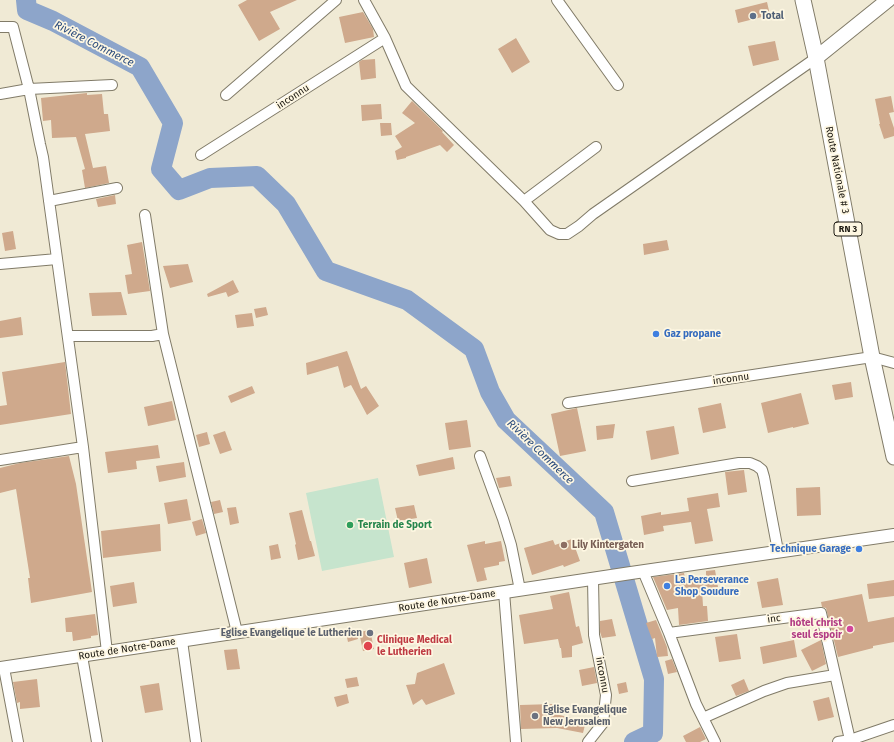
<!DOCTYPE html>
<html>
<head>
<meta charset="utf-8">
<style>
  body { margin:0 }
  canvas { display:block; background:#f0ead5 }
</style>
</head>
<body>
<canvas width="894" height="742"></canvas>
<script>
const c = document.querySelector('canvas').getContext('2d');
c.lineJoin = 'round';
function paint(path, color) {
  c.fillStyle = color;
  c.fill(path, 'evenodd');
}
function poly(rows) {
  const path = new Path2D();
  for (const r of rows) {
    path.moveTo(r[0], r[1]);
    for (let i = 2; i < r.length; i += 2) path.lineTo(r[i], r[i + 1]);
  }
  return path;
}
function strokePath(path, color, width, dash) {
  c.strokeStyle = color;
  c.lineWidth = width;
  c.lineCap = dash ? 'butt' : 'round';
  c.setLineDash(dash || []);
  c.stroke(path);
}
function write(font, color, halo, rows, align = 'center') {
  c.font = font + ' "Fira Sans",sans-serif';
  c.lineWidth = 3.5;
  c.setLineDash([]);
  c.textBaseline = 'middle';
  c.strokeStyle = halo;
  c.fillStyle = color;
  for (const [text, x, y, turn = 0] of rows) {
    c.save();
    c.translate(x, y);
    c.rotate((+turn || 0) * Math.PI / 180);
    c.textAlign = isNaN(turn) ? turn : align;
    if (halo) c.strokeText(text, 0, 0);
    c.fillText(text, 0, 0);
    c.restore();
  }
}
const green = poly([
  [378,478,394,557,322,571,306,493]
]);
const river = poly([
  [26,0,27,10,53,21,140,67,173,123,161,169,179,190,210,178,257,176,286,204,326,271,407,300,474,349,490,392,506,420,604,512,654,679,653,733,634,742]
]);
const building = poly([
  [247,0,297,0,270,12,280,29,259,41,238,5],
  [767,2,770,15,738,23,735,10],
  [363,12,373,29,374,37,345,43,339,17],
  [516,38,530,62,512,73,498,49],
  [775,41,779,60,753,66,748,46],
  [375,59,376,78,361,80,359,62,362,60],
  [87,93,87,95,102,94,104,114,108,114,110,131,85,134,93,168,106,166,109,183,85,188,82,170,85,169,76,137,52,138,51,120,43,121,41,98],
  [891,96,894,112,889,113,894,128,894,136,884,139,879,124,880,124,875,99],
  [412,101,443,131,442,132,454,145,447,152,440,145,406,157,406,158,397,160,395,151,402,147,395,136,415,123,402,113],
  [381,104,382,119,362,121,361,105],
  [380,123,391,123,392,135,381,136],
  [115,195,116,204,98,207,96,199],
  [13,231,16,249,5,251,2,233],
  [667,240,669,250,644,255,643,244],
  [142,242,150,291,128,294,125,275,132,274,127,245],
  [188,264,193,282,170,288,163,266],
  [233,280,239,292,228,297,226,292,208,297,207,294],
  [121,292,127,315,92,316,89,293],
  [266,307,268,315,256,318,254,309],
  [252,313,254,326,237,328,235,315],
  [21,317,23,335,0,338,0,321],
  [347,351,361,389,366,386,379,406,367,415,351,385,344,388,338,366,307,375,306,363],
  [65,362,71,414,0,425,0,406,7,405,2,372],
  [851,382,853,397,835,400,832,385],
  [252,386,255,393,231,403,228,396],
  [801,393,809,424,793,428,793,427,768,433,761,403],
  [172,401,176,420,148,426,144,407],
  [721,403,726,428,703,433,698,408],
  [577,408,586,451,560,456,551,414],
  [467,420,471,447,449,450,445,423],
  [615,424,613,438,597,440,596,426],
  [674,426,679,454,651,460,646,431],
  [225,431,232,450,220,454,213,435],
  [207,432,210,444,199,447,196,435],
  [158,445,160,458,136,461,137,469,108,473,105,452],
  [69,456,76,484,92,592,31,603,28,578,30,578,16,489,0,493,0,468,20,463],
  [453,457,455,469,419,476,416,465],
  [184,462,186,477,159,482,156,466],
  [744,470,747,492,728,495,725,472],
  [510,476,512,486,499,488,496,478],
  [820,487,821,515,797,516,796,488],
  [718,493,720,507,707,509,713,541,695,544,691,522,663,526,664,531,644,535,641,516,661,512,661,515,689,511,687,498],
  [187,499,191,520,168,524,164,503],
  [220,500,223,512,214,514,211,502],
  [414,505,417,518,398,521,395,508],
  [236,507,239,523,230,525,227,508],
  [302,510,310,541,311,541,315,556,298,560,295,545,296,544,289,513],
  [202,519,206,533,196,536,192,522],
  [160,524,161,551,103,558,101,531],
  [572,539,580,561,564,567,563,565,532,575,524,548,553,540,555,545],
  [485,541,485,544,501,541,505,561,499,562,499,565,484,568,487,580,477,582,467,545],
  [278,544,281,558,271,560,269,546],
  [427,558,432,583,409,588,404,563],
  [715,570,718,587,702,590,703,606,707,606,708,621,679,625,678,608,667,610,653,577,684,573,685,578,706,576,706,571],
  [778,578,783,605,762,608,757,582],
  [894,580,894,596,869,599,867,584],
  [134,582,137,603,113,607,110,586],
  [569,592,576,627,579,626,583,643,572,646,572,657,562,658,561,648,560,648,558,639,524,644,519,615,553,609,550,596],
  [862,594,868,622,894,617,894,642,873,646,873,648,838,657,827,612,826,608,822,607,821,602],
  [95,614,98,635,91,636,91,638,73,641,72,632,66,632,65,618],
  [612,619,616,636,602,638,600,632,600,621],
  [656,620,667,647,668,656,657,657,655,638,652,639,646,623],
  [370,630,374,649,363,651,359,632],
  [357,631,358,639,348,642,346,633],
  [737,634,741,659,719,662,715,637],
  [794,640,797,657,763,664,760,647],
  [821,640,826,664,812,671,801,650],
  [237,649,240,669,227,670,224,650],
  [672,659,677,672,668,674,665,661],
  [444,663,455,694,426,705,422,699,413,705,406,685,415,684,417,673],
  [594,667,597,683,582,686,579,670],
  [357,677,359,686,347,688,345,679],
  [37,679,40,707,20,709,20,702,17,703,13,682],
  [744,679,749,691,736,696,731,685],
  [626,682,628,692,619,694,617,684],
  [159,683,163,710,145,713,140,686],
  [347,694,349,703,337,707,334,697],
  [829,697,834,717,818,721,813,701],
  [554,704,555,714,586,721,583,733,557,728,521,729,520,705],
  [700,727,706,739,700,742,686,742,683,736]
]);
const minor = poly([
  [364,0,385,38,406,86,524,201,550,230,559,234,567,234,579,226,593,214,816,58],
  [557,0,618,85],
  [0,27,13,27,29,89,112,85],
  [0,94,29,89,40,144,43,157,83,447,107,652],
  [226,95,336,0],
  [201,155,385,38],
  [49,201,117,188],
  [524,201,596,147],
  [145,215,163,334],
  [0,264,57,259],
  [68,336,152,336,163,334,237,632],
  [568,403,872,357,894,363],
  [480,456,503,519,511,545,520,590],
  [0,460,83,447],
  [632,481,739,463,750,463,757,466,762,470,764,477,778,551],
  [643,571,669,633,696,704,715,742],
  [504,592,516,742],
  [669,633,821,613,850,740],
  [182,641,196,742],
  [82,656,97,742],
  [4,668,18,742],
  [703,718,764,691,787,683,835,675],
  [588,742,603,723,606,695,594,635,593,579],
  [838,742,850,740,894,725]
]);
const tertiary = poly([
  [0,668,631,573,894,535]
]);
const secondary = poly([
  [816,58,888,0]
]);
const primary = poly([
  [803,0,816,58,872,357,894,457]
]);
const markers = [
  [753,16,4,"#5c6f8a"],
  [656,334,4,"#3f7fe0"],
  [350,525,4,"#2e9e5b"],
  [564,545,4,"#8d6e63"],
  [859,549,4,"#3f7fe0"],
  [667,586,4,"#3f7fe0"],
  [850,629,4,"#d1479c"],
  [370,633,4,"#6b7280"],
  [368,646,5,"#e0444e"],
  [535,716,4,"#6b7280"]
];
const shields = [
  [848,229,28]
];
const shieldNames = [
  ["RN 3",848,229]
];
const serviceNames = [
  ["Total",761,16]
];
const streetNames = [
  ["inconnu",293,97,-33],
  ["Route Nationale # 3",837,170,79],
  ["inconnu",731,379,-8],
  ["Route de Notre-Dame",447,601,-9],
  ["inc",774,619,-8],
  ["Route de Notre-Dame",127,649,-9],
  ["inconnu",602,675,80]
];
const shopNames = [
  ["Gaz propane",664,334],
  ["Technique Garage",851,549,"right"],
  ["La Perseverance",675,580],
  ["Shop Soudure",675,592]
];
const leisureNames = [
  ["Terrain de Sport",358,525]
];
const educationNames = [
  ["Lily Kintergaten",572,545]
];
const hotelNames = [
  ["hôtel christ",842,623],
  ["seul éspoir",842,635]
];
const worshipNames = [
  ["Eglise Evangelique le Lutherien",362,633],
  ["Église Evangelique",543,710,"left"],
  ["New Jerusalem",543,722,"left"]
];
const healthNames = [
  ["Clinique Medical",377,640],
  ["le Lutherien",377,652]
];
const waterNames = [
  ["Rivière Commerce",94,44,27],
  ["Rivière Commerce",540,452,44]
];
paint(green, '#c6e4cd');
strokePath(river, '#8da5ca', 20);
paint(building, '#cfa98c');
strokePath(minor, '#817b68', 12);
strokePath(tertiary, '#817b68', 14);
strokePath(secondary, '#817b68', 16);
strokePath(primary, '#817b68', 17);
strokePath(minor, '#fff', 10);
strokePath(tertiary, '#fff', 12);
strokePath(secondary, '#fff', 14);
strokePath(primary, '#fff', 15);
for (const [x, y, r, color] of markers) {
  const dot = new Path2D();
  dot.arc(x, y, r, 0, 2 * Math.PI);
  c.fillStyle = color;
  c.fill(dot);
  strokePath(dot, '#fef7e2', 1.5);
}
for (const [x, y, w] of shields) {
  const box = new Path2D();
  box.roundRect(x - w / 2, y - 7, w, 14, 3);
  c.fillStyle = '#fef7e2';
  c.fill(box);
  strokePath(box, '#1b1811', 1);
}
write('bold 9px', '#1b1811', null, shieldNames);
write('bold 10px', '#4e5e75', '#fef7e2', serviceNames, 'left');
write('10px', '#1b1811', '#fef7e2', streetNames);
write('bold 10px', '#366cbe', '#fef7e2', shopNames, 'left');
write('bold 10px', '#27864d', '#fef7e2', leisureNames, 'left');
write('bold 10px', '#785e54', '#fef7e2', educationNames, 'left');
write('bold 10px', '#b23c85', '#fef7e2', hotelNames, 'right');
write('bold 10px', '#5b616d', '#fef7e2', worshipNames, 'right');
write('bold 10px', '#be3a42', '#fef7e2', healthNames, 'left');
write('italic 11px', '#2b4b7c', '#fef7e2', waterNames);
</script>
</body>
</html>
